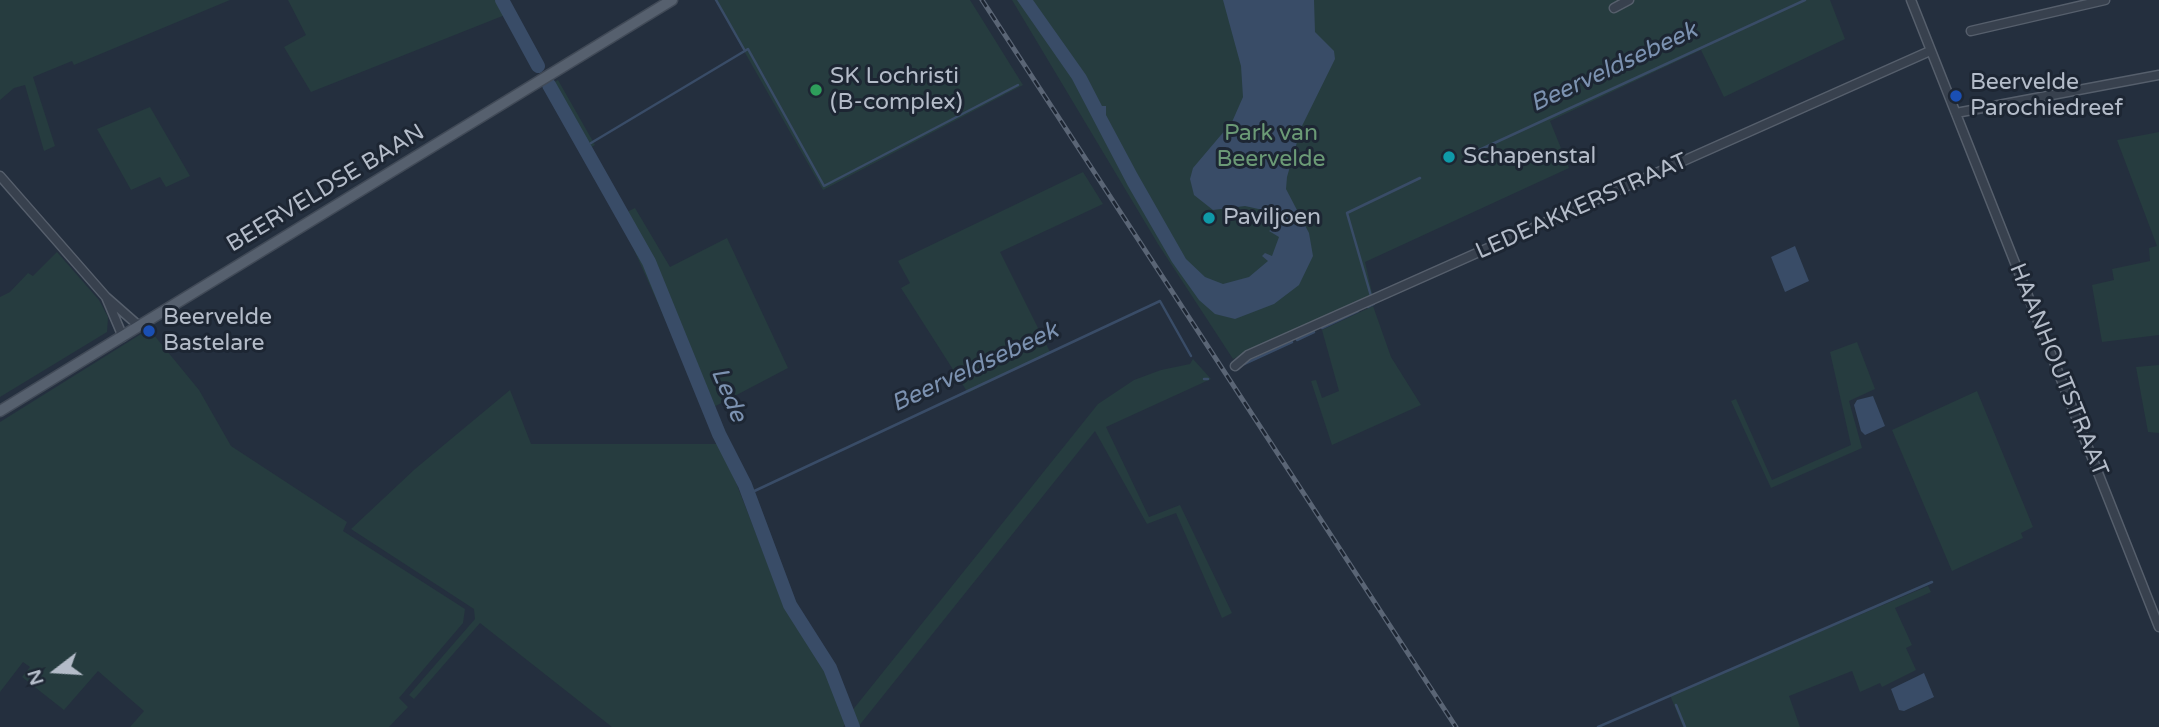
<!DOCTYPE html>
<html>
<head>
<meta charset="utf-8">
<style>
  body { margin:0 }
  #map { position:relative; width:2159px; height:727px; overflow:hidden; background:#242f3e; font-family:"Varela Round",sans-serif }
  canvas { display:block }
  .north { position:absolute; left:21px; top:636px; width:70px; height:70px; -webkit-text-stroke:5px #1d2633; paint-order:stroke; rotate:253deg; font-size:19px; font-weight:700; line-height:28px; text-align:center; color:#b4bcc9 }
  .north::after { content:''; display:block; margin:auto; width:24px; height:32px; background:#b4bcc9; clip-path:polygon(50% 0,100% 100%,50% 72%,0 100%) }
</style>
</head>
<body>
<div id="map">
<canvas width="2159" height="727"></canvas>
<div class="north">N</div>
</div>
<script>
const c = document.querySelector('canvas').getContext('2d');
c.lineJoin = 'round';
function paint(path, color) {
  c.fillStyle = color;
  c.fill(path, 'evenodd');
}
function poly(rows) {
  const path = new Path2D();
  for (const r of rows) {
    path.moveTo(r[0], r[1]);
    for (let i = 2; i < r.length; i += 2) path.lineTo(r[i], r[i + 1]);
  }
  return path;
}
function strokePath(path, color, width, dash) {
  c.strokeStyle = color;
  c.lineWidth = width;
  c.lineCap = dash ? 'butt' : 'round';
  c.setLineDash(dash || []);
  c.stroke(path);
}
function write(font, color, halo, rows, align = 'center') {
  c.font = font + ' "Varela Round",sans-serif';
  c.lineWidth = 6;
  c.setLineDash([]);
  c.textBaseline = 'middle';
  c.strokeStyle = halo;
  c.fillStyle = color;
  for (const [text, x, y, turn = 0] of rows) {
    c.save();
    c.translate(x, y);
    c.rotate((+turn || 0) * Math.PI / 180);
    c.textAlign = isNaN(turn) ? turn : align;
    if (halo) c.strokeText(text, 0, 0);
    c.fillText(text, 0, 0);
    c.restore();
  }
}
const green = poly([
  [0,0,230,0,74,65,72,61,33,77,55,146,44,151,25,85,14,88,0,100],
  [288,0,497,0,505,15,311,92,284,47,306,35],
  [715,0,970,0,1023,85,823,190],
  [1012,0,1830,0,1845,39,1724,97,1701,50,1550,121,1569,168,1365,262,1373,297,1233,359,1158,244],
  [558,80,595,145,583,152,547,86],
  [150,107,190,176,166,187,160,177,131,190,97,129],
  [2159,132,2159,335,2102,342,2092,285,2114,280,2112,269,2150,261,2149,248,2157,246,2117,140],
  [1083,172,1103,204,1000,252,1050,352,968,393,901,288,910,283,898,261],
  [635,208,670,267,727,238,788,368,706,411,619,216],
  [57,252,99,300,108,317,107,332,0,397,0,297,10,292,28,273,33,276],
  [1373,306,1391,357,1421,405,1332,445,1311,381,1316,380,1322,398,1339,391,1322,330],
  [149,329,199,390,231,446,347,522,343,531,465,609,463,623,399,698,408,707,389,727,130,727,144,711,98,671,64,710,22,677,30,667,23,662,0,692,0,422],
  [1857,342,1875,389,1849,401,1862,448,1771,488,1731,401,1736,399,1772,480,1851,445,1830,352],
  [1193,359,1211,379,1106,427,1149,517,1180,505,1232,613,1222,618,1176,513,1147,524,1095,431,858,727,851,712,1098,404,1134,380,1161,370,1190,364],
  [2159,365,2159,433,2148,432,2136,367],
  [510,390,531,444,721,444,776,585,827,673,847,722,843,727,612,727,480,623,414,699,409,695,475,619,474,609,351,529,415,469],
  [1977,391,2033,527,2021,533,2023,538,1952,571,1892,430],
  [1928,586,1931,592,1895,608,1912,645,1906,648,1916,670,1882,687,1880,683,1860,692,1852,671,1789,696,1800,727,1683,727,1670,695]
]);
const water = poly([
  [1017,0,1033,0,1086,75,1102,106,1106,106,1106,115,1137,173,1186,259,1205,277,1223,284,1249,277,1268,261,1262,256,1265,253,1272,256,1279,237,1269,231,1275,227,1279,229,1274,218,1263,210,1245,206,1213,210,1194,195,1190,179,1193,168,1232,122,1243,97,1241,66,1223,0,1314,0,1315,32,1334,51,1335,59,1301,128,1287,177,1286,189,1309,233,1313,256,1299,285,1274,304,1235,319,1215,314,1199,300,1172,262,1128,186,1072,79],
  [1795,246,1809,281,1785,292,1771,257],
  [1873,396,1885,426,1865,435,1861,431,1854,405,1857,400],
  [1924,673,1934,697,1904,711,1899,710,1891,689]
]);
const stream = poly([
  [716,0,745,51],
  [591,143,748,49,824,186,1018,85],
  [1477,151,1805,0],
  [1371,296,1347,213,1420,178],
  [1368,307,1374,304],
  [1322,328,1358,311],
  [1297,340,1314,332],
  [1244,364,1292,342],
  [1204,379,1208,379],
  [748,494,1160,301,1191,356],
  [1676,705,1685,727],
  [1598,727,1932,582]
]);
const river = poly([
  [502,0,538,66],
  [549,85,649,262,719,434,745,485,790,605,830,668,853,727]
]);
const minor = poly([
  [1911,0,2159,627],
  [1614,8,1629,0],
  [1971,31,2105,0],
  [1956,113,2159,75],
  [0,176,106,297,139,326],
  [106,297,123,337],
  [1235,366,1248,355,1930,51]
]);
const major = poly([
  [0,411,672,0]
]);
const rail = poly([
  [982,0,1456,727]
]);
const markers = [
  [816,90,7,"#2e9e5b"],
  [1956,96,7,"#1a4fb4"],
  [1449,157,7,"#0f9aa8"],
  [1209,218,7,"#0f9aa8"],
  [149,331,7,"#1a4fb4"]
];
const poiNames = [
  ["SK Lochristi",830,77],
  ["(B-complex)",830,103],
  ["Beervelde",1970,83],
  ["Parochiedreef",1970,109],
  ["Schapenstal",1463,157],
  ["Paviljoen",1223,218],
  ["Beervelde",163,318],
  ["Bastelare",163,344]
];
const parkNames = [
  ["Park van",1271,134],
  ["Beervelde",1271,160]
];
const streetNames = [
  ["BEERVELDSE BAAN",326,189,-31],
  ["LEDEAKKERSTRAAT",1582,207,-24],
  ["HAANHOUTSTRAAT",2058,370,68]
];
const waterNames = [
  ["Beerveldsebeek",1614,68,-25],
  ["Beerveldsebeek",975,368,-25],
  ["Lede",728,395,67]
];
paint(green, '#263c3f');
paint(water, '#394c67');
strokePath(stream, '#394c67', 2.5);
strokePath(river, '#394c67', 14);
strokePath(minor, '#565f6c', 11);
strokePath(major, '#414a57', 13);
strokePath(minor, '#38414e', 8);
strokePath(major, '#56606e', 10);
strokePath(rail, '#5a6575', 5);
strokePath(rail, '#1d2633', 2.5, [8]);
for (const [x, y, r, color] of markers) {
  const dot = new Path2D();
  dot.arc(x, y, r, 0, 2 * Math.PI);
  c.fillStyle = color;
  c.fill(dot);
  strokePath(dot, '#1d2633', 2.5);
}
write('23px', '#b4bcc9', '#1d2633', poiNames, 'left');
write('23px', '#6b9a76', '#1d2633', parkNames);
write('23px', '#b4bcc9', '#1d2633', streetNames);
write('italic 24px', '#7c92b1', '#1d2633', waterNames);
</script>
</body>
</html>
